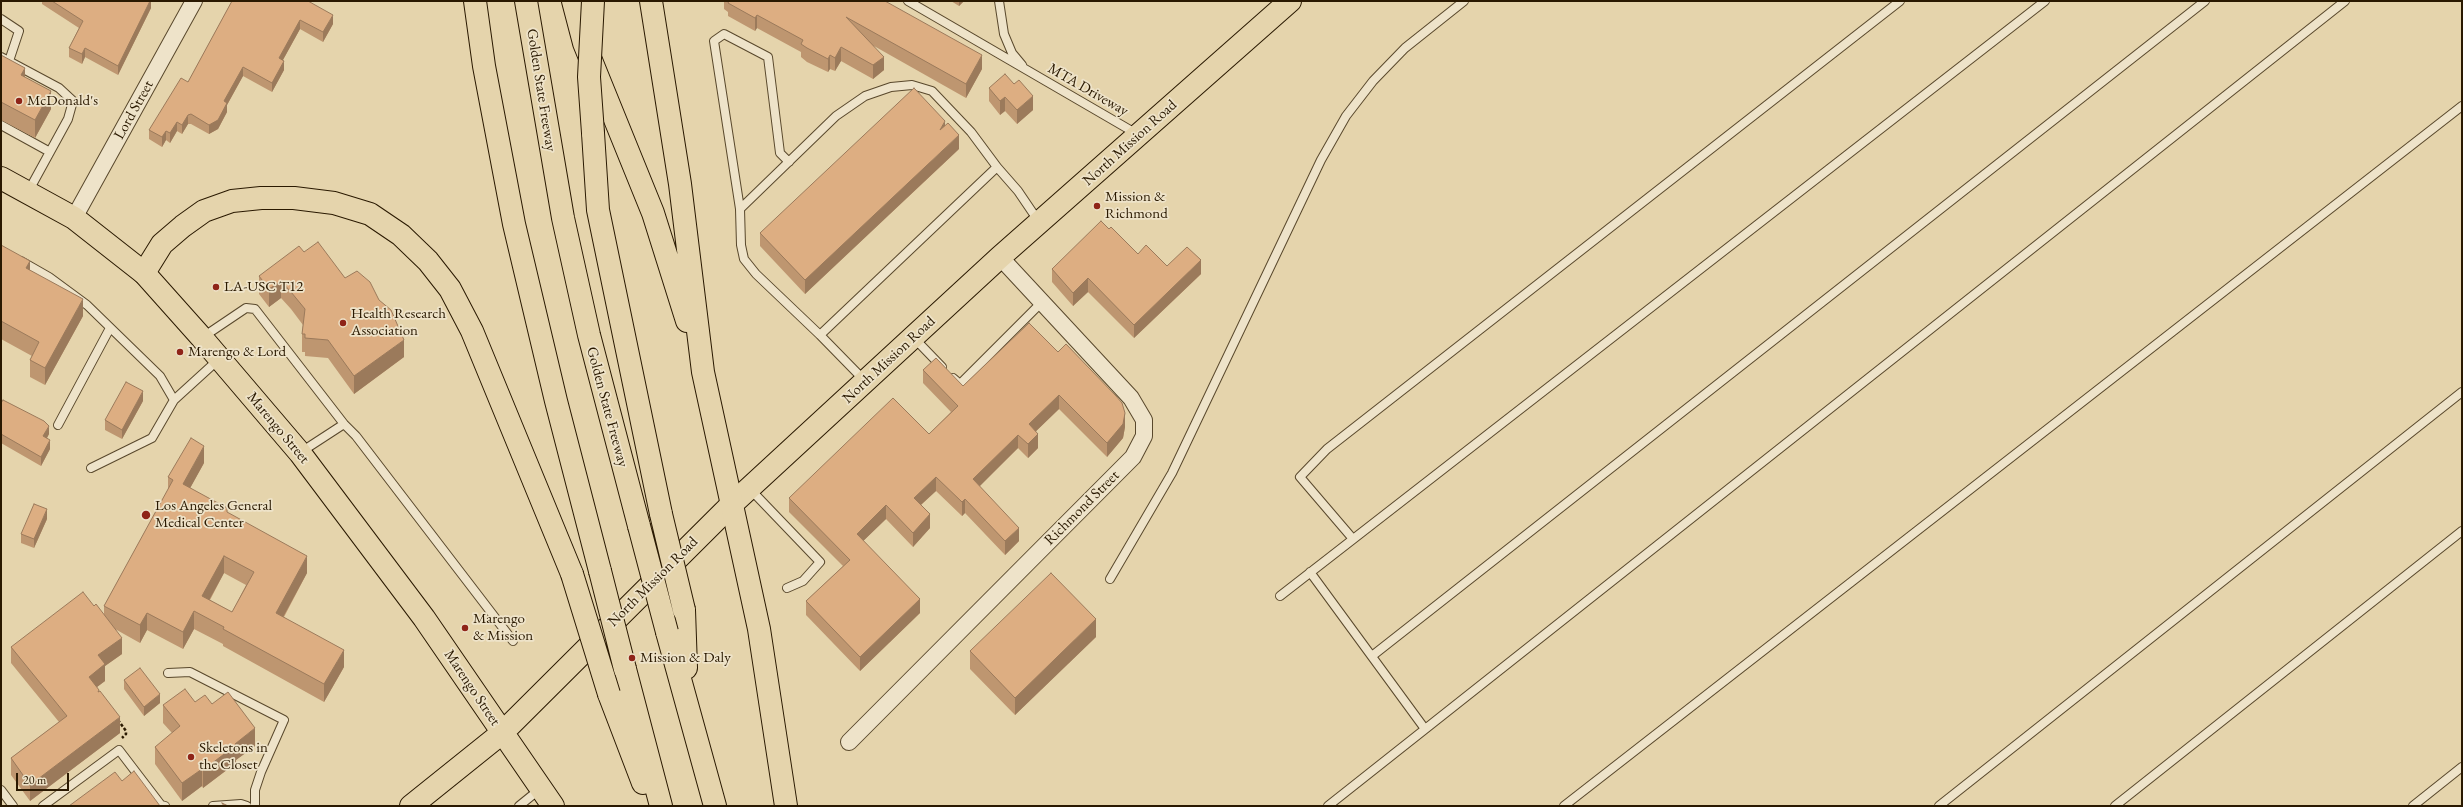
<!DOCTYPE html>
<html>
<head>
<meta charset="utf-8">
<style>
  body { margin:0 }
  #map { position:relative; width:2463px; height:807px; overflow:hidden; background:#e5d4ac; font-family:"EB Garamond",serif }
  canvas { display:block }
  .frame { position:absolute; inset:0; border:2px solid #2a1901; pointer-events:none }
  .scale { position:absolute; left:16px; top:773px; width:53px; height:18px; box-sizing:border-box; border:2px solid #2a1901; border-top:0; padding-left:5px; font-size:12px; line-height:14px; white-space:nowrap; color:#2a1901; -webkit-text-stroke:3px #eee3c9; paint-order:stroke }
</style>
</head>
<body>
<div id="map">
<canvas width="2463" height="807"></canvas>
<div class="frame"></div>
<div class="scale">20 m</div>
</div>
<script>
const c = document.querySelector('canvas').getContext('2d');
c.lineJoin = 'round';
function poly(rows) {
  const path = new Path2D();
  for (const r of rows) {
    path.moveTo(r[0], r[1]);
    for (let i = 2; i < r.length; i += 2) path.lineTo(r[i], r[i + 1]);
  }
  return path;
}
function strokePath(path, color, width, dash) {
  c.strokeStyle = color;
  c.lineWidth = width;
  c.lineCap = dash ? 'butt' : 'round';
  c.setLineDash(dash || []);
  c.stroke(path);
}
function paint(path, color) {
  c.fillStyle = color;
  c.fill(path, 'evenodd');
}
function write(font, color, halo, rows, align = 'center') {
  c.font = font + ' "EB Garamond",serif';
  c.lineWidth = 3.5;
  c.setLineDash([]);
  c.textBaseline = 'middle';
  c.strokeStyle = halo;
  c.fillStyle = color;
  for (const [text, x, y, turn = 0] of rows) {
    c.save();
    c.translate(x, y);
    c.rotate((+turn || 0) * Math.PI / 180);
    c.textAlign = isNaN(turn) ? turn : align;
    if (halo) c.strokeText(text, 0, 0);
    c.fillText(text, 0, 0);
    c.restore();
  }
}
const path = poly([
  [118,720,126,731,126,734,122,738]
]);
const service = poly([
  [908,1,1137,134],
  [999,1,1004,34,1012,53,1022,65],
  [1,19,19,31,9,61],
  [1,57,59,88,73,101,68,119,28,192],
  [1,125,50,152],
  [740,209,714,41,724,34,768,57,780,153,789,162],
  [21,261,49,277,87,305,160,376,174,400,219,359],
  [820,335,756,274,744,259,741,245,740,209,836,116,865,96,891,87,912,85,932,91,971,132,997,167],
  [203,337,246,308,255,309,344,424,356,436,513,641],
  [914,338,942,367],
  [953,378,960,384,1042,302],
  [864,380,820,335,997,167,1018,191,1039,222],
  [58,425,110,328],
  [301,452,344,424],
  [91,468,152,438,174,400],
  [750,489,820,562,803,581,787,588],
  [1353,539,1300,477,1327,449,1900,1],
  [1310,572,1425,729],
  [1110,579,1172,473,1321,160,1346,116,1373,81,1405,48,1464,1],
  [1280,596,2045,1],
  [1372,656,2205,1],
  [168,673,190,672,284,720,261,772,255,790,255,806],
  [1,790,13,806],
  [43,806,119,750,161,805,165,806],
  [213,806,241,804,247,806],
  [519,806,540,789],
  [1328,806,2345,1],
  [1564,806,2462,106],
  [1939,806,2462,392],
  [2115,806,2462,531],
  [2413,806,2462,767]
]);
const minor = poly([
  [74,218,194,1],
  [849,742,1133,457,1144,436,1144,420,1131,398,1000,257]
]);
const primary = poly([
  [1,178,74,218,144,273,202,338,300,453,424,618,553,806],
  [411,806,502,733,731,505,1000,257,1290,1]
]);
const motorway = poly([
  [475,1,484,66,514,224,556,401,600,571],
  [526,1,563,218,589,335,639,526],
  [573,1,584,43,653,213,687,321],
  [651,1,680,184,703,372,759,629,786,806],
  [593,133,598,210,661,514],
  [144,273,162,244,183,226,204,211,232,201,261,198,294,198,334,203,370,214,401,235,428,261,450,289,472,331,572,574],
  [684,610,686,668],
  [667,632,715,806],
  [625,669,661,806],
  [609,694,643,783]
]);
const motorwayBridge = poly([
  [593,133,589,77,593,1],
  [661,514,684,610],
  [639,526,667,632],
  [600,571,625,669],
  [572,574,609,694]
]);
const wall = poly([
  [42,1,151,1,151,8,118,75,85,57,82,64,69,57,69,48,79,28,42,4],
  [232,1,333,24,323,42,300,29,283,60,284,70,272,92,243,76,227,105,227,112,218,129,209,134,191,124,188,124,182,134,177,131,170,143,166,140,162,147,149,139,149,130,188,82],
  [724,1,885,1,982,69,966,98,874,46,884,70,873,79,841,61,835,71,830,69,828,72,807,62,801,57,801,52,757,28,755,31,728,16,728,12,724,9],
  [951,1,964,1,959,6],
  [1,55,25,77,51,109,35,138,1,120],
  [989,88,1033,110,1017,124,1005,111,1000,115,989,101],
  [959,149,805,294,760,246,760,233],
  [1109,229,1138,254,1167,266,1201,274,1134,338,1088,292,1073,306,1052,282,1052,269],
  [1,245,83,316,45,385,30,377,30,360,32,356,1,339],
  [304,252,404,357,354,394,328,358,305,356,305,352,302,352,302,334,303,325,291,309,281,298,269,307,259,294,259,276],
  [1029,323,1125,427,1123,438,1107,457,1059,409,1036,431,1038,448,1028,458,1018,448,979,486,1019,541,1005,555,965,513,962,516,936,491,921,505,930,528,913,547,886,519,863,541,920,613,860,671,806,615,806,601,843,566,789,512,789,498,929,434,951,412,923,383,923,370,963,386],
  [143,401,122,439,105,430,105,420],
  [1,403,49,434,47,438,50,449,41,466,1,443],
  [204,463,190,488,227,512,307,573,284,617,344,667,324,702,223,646,223,644,194,629,183,649,147,630,140,643,115,629,122,654,105,666,105,681,97,687,120,733,30,801,11,775,11,758,59,722,11,663,11,647,94,606,104,615,104,606,168,490,168,477],
  [224,573,246,585,232,612,210,600],
  [47,519,34,548,21,543,21,534],
  [1096,637,1015,715,970,669,970,651],
  [124,680,160,703,144,716,124,689],
  [195,702,212,704,255,746,236,760,236,763,203,788,202,786,182,801,155,764,155,747,172,733,163,723,163,705]
]);
const shadedWall = poly([
  [150,1,151,1,151,8,118,75,118,66],
  [959,1,964,1,959,6],
  [333,15,333,24,323,42,323,32],
  [757,15,757,28,755,31,755,18],
  [300,20,300,29,279,67,279,58],
  [841,47,841,61,835,71,835,58],
  [85,48,85,57,82,64,82,54],
  [830,55,830,69,828,72,828,59],
  [982,55,982,69,966,98,966,84],
  [884,57,884,70,873,79,873,65],
  [284,61,284,70,272,92,272,83],
  [243,67,243,76,227,105,227,112,218,129,209,134,209,125,224,101],
  [25,68,25,86,21,75],
  [51,91,51,109,35,138,35,120],
  [1033,96,1033,110,1017,124,1017,110],
  [1005,97,1005,111,1000,115,1000,101],
  [188,115,188,124,182,134,182,125],
  [945,121,945,134,940,130],
  [177,122,177,131,170,143,170,133],
  [166,131,166,140,162,147,162,137],
  [959,135,959,149,805,294,805,280],
  [1201,260,1201,274,1134,338,1134,325],
  [30,261,30,279,26,268],
  [1088,278,1088,292,1073,306,1073,293],
  [281,281,281,298,269,307,269,289],
  [83,299,83,316,45,385,45,368],
  [404,340,404,357,354,394,354,376],
  [143,391,143,401,122,439,122,430],
  [1059,395,1059,409,1029,438,1029,424],
  [1125,413,1125,427,1123,438,1107,457,1107,443],
  [49,426,49,434,43,445,43,436],
  [1038,434,1038,448,1028,458,1028,444],
  [1018,435,1018,448,973,493,973,479],
  [50,440,50,449,41,466,41,457],
  [204,446,204,463,183,501,183,484],
  [936,477,936,491,914,511,914,498],
  [965,499,965,513,962,516,962,502],
  [886,505,886,519,857,547,857,534],
  [47,509,47,519,34,548,34,539],
  [930,514,930,528,913,547,913,533],
  [1019,528,1019,541,1005,555,1005,541],
  [224,556,224,573,202,613,202,596],
  [307,556,307,573,276,630,276,613],
  [920,599,920,613,860,671,860,657],
  [194,611,194,629,183,649,183,632],
  [147,613,147,630,140,643,140,625],
  [1096,619,1096,637,1015,715,1015,698],
  [122,638,122,654,105,666,105,681,89,693,89,677,98,655],
  [344,650,344,667,324,702,324,684],
  [160,694,160,703,144,716,144,707],
  [120,717,120,733,30,801,30,785],
  [255,728,255,746,236,760,236,763,203,788,203,770,235,744],
  [202,769,202,786,182,801,182,783]
]);
const building = poly([
  [52,1,150,1,118,66,85,48,82,54,69,48,83,21,52,1],
  [232,1,308,1,333,15,323,32,300,20,279,58,284,61,272,83,243,67,224,101,227,103,218,120,209,125,191,114,188,115,182,125,177,122,170,133,166,131,162,137,149,130,181,78,188,82,232,1],
  [729,1,885,1,982,55,966,84,846,17,884,57,873,65,841,47,835,58,830,55,828,59,807,48,801,44,803,40,757,15,755,18,728,3,729,1],
  [1,55,25,68,21,75,51,91,35,120,1,102,1,55],
  [1005,74,1014,84,1019,80,1033,96,1017,110,1005,97,1000,101,989,88,1005,74],
  [914,88,945,121,940,130,948,123,959,135,805,280,760,233,914,88],
  [1101,221,1109,229,1111,227,1138,254,1146,245,1167,266,1187,247,1201,260,1134,325,1088,278,1073,293,1052,269,1101,221],
  [318,242,345,278,357,271,370,282,379,300,391,310,404,340,354,376,328,340,305,338,305,334,302,334,305,309,291,292,281,281,269,289,259,276,299,246,304,252,318,242],
  [1,245,30,261,26,268,83,299,45,368,30,360,39,342,1,321,1,245],
  [1029,323,1058,352,1066,344,1116,396,1122,403,1125,413,1123,424,1107,443,1059,395,1029,424,1038,434,1028,444,1018,435,973,479,1019,528,1005,541,965,499,962,502,936,477,914,498,930,514,913,533,886,505,857,534,920,599,860,657,806,601,850,560,789,498,893,398,929,434,958,406,923,370,936,358,963,386,1029,323],
  [126,382,143,391,122,430,105,420,126,382],
  [3,400,44,421,49,426,43,436,50,440,41,457,1,434,1,403,3,400],
  [191,438,204,446,183,484,227,508,227,512,307,556,276,613,344,650,324,684,223,629,224,627,194,611,183,632,147,613,140,625,104,606,173,480,168,477,191,438],
  [224,556,254,572,232,612,202,596,224,556],
  [34,504,47,509,34,539,21,534,34,504],
  [1051,573,1096,619,1015,698,970,651,1051,573],
  [83,592,94,606,96,604,122,638,98,655,105,664,89,677,99,690,98,692,100,691,120,717,30,785,11,758,67,716,11,647,83,592],
  [140,668,160,694,144,707,124,680,140,668],
  [185,689,195,702,205,695,212,704,228,692,255,728,235,744,236,745,203,770,202,769,182,783,155,747,180,726,163,705,185,689],
  [134,771,160,806,69,806,115,772,122,781,134,771],
  [222,803,228,806,224,806,222,803]
]);
const markers = [
  [19,101,4,"#8f2418"],
  [1097,206,4,"#8f2418"],
  [216,287,4,"#8f2418"],
  [343,323,4,"#8f2418"],
  [180,352,4,"#8f2418"],
  [146,515,5,"#8f2418"],
  [465,628,4,"#8f2418"],
  [632,658,4,"#8f2418"],
  [191,757,4,"#8f2418"]
];
const streetNames = [
  ["Golden State Freeway",541,90,81],
  ["MTA Driveway",1088,90,30],
  ["Lord Street",134,110,-61],
  ["North Mission Road",1130,143,-42],
  ["North Mission Road",889,360,-43],
  ["Golden State Freeway",607,407,75],
  ["Marengo Street",278,428,50],
  ["Richmond Street",1082,508,-45],
  ["North Mission Road",653,582,-45],
  ["Marengo Street",472,688,56]
];
const poiNames = [
  ["McDonald's",27,101],
  ["Mission &",1105,197],
  ["Richmond",1105,214],
  ["LA-USC T12",224,287],
  ["Health Research",351,314],
  ["Association",351,331],
  ["Marengo & Lord",188,352],
  ["Los Angeles General",155,506],
  ["Medical Center",155,523],
  ["Marengo",473,619],
  ["& Mission",473,636],
  ["Mission & Daly",640,658],
  ["Skeletons in",199,748],
  ["the Closet",199,765]
];
strokePath(service, '#59482c', 10);
strokePath(minor, '#59482c', 18);
strokePath(primary, '#2a1901', 24);
strokePath(motorway, '#2a1901', 24);
strokePath(path, '#2a1901', 2.5, [3, 2]);
strokePath(service, '#eee3c9', 8);
strokePath(minor, '#eee3c9', 16);
strokePath(primary, '#e5d4ac', 22);
strokePath(motorway, '#e5d4ac', 22);
strokePath(motorwayBridge, '#2a1901', 24, []);
strokePath(motorwayBridge, '#e5d4ac', 22);
paint(wall, '#be9670');
paint(shadedWall, '#9b7a5b');
paint(building, '#ddae82');
strokePath(building, '#9b7a5b', 1);
for (const [x, y, r, color] of markers) {
  const dot = new Path2D();
  dot.arc(x, y, r, 0, 2 * Math.PI);
  c.fillStyle = color;
  c.fill(dot);
  strokePath(dot, '#eee3c9', 1.5);
}
write('15px', '#2a1901', '#eee3c9', streetNames);
write('15px', '#2a1901', '#eee3c9', poiNames, 'left');
</script>
</body>
</html>
